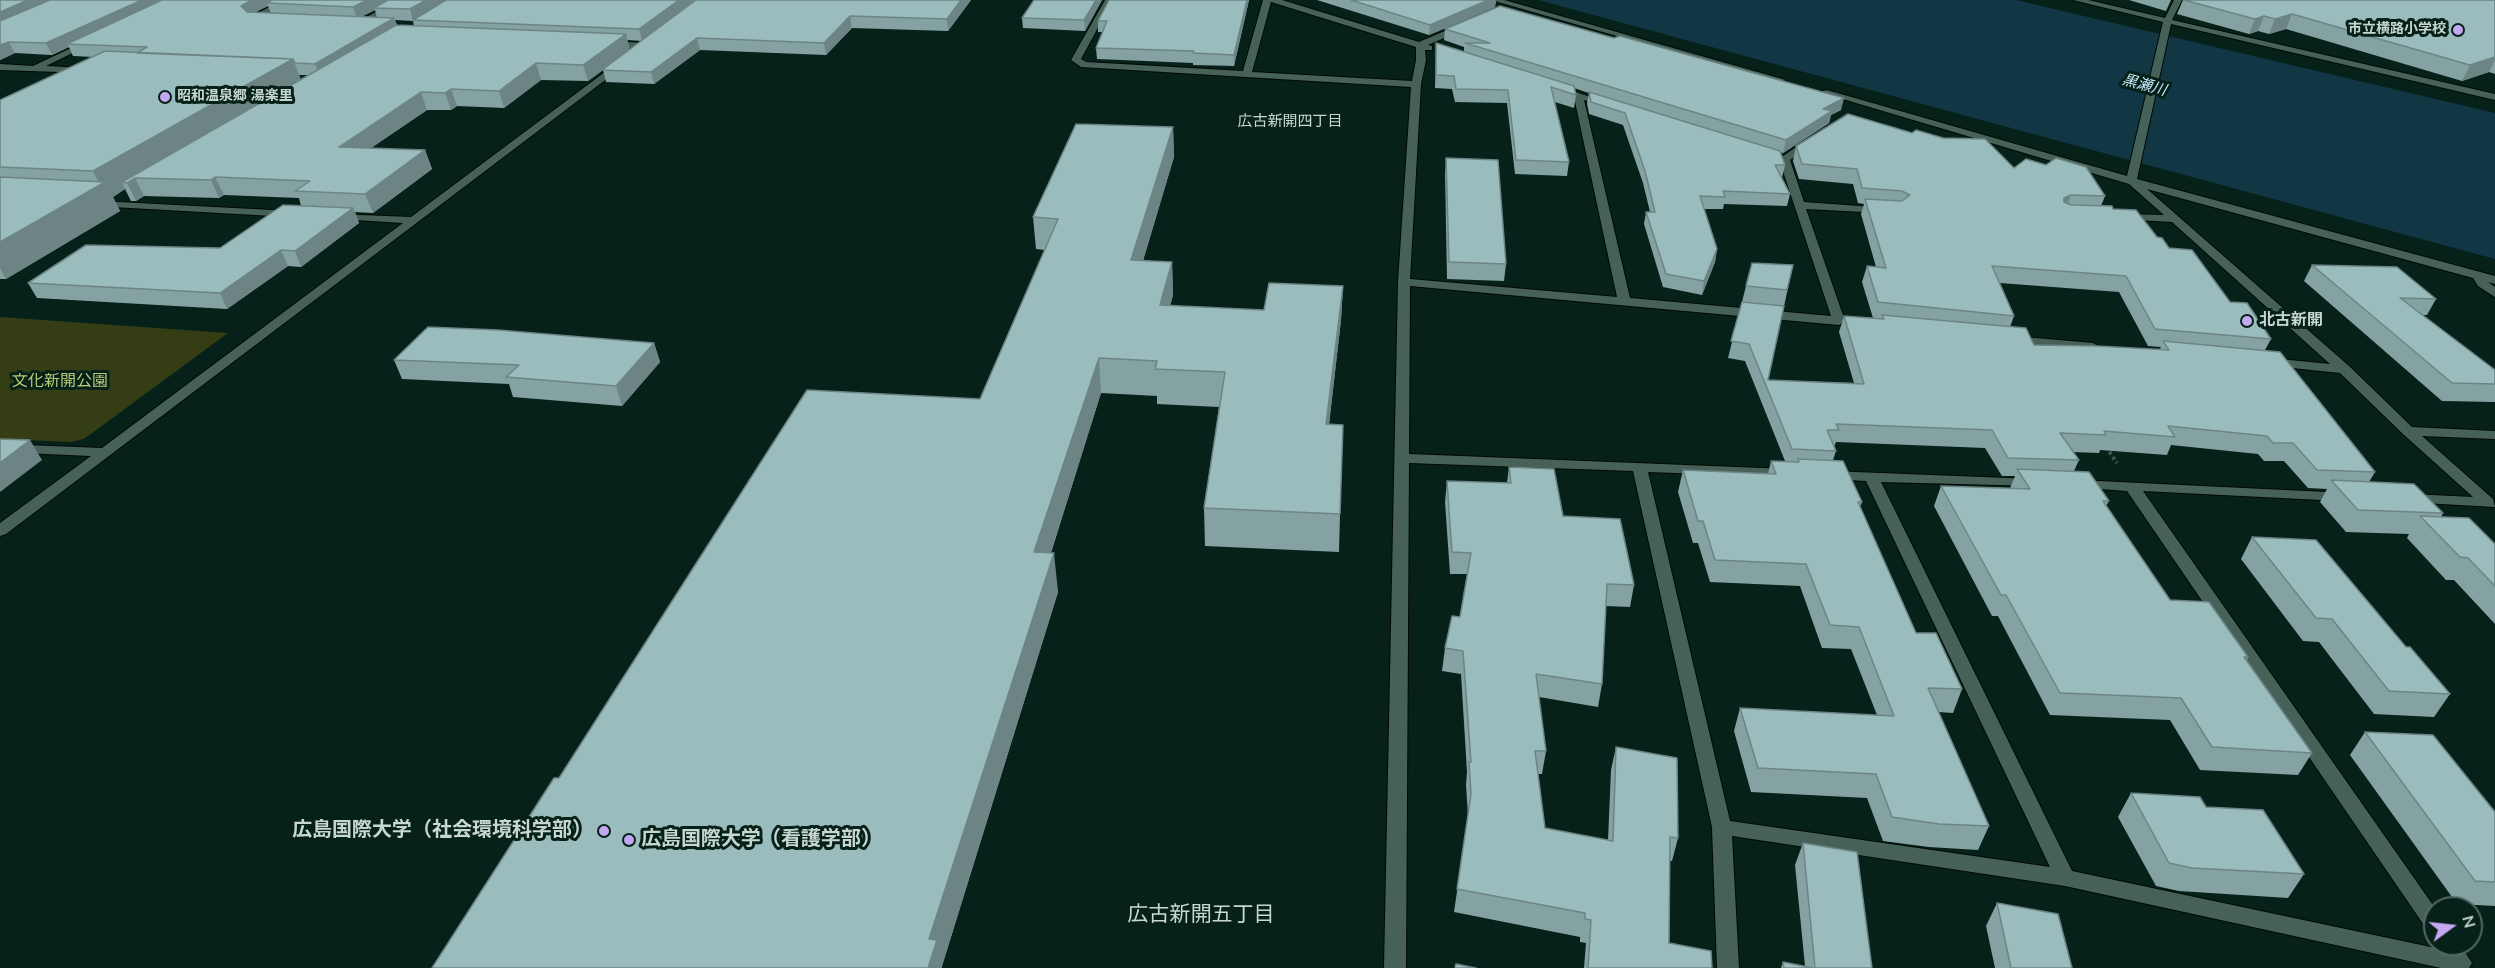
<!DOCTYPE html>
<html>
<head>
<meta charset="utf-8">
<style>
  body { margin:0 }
  #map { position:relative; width:2495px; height:968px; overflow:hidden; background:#062119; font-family:"Nunito Sans",sans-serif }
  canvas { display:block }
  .north { position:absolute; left:2423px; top:896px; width:60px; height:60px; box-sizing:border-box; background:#062119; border:2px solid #536963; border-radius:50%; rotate:75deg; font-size:16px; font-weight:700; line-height:24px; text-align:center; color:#c7d6d1 }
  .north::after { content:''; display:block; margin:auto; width:21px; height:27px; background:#c4a7f1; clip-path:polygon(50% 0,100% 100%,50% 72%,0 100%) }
</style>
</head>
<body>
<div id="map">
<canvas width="2495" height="968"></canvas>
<div class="north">N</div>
</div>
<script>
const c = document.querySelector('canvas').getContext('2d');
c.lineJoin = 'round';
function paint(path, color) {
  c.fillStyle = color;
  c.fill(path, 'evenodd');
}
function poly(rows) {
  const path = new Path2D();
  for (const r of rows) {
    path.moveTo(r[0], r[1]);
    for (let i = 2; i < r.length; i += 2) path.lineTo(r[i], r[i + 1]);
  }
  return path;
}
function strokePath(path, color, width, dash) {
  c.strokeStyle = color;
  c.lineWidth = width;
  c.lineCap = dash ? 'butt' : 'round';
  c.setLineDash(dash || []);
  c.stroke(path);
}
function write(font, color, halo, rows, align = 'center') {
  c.font = font + ' "Nunito Sans","Noto Sans JP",sans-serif';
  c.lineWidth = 6;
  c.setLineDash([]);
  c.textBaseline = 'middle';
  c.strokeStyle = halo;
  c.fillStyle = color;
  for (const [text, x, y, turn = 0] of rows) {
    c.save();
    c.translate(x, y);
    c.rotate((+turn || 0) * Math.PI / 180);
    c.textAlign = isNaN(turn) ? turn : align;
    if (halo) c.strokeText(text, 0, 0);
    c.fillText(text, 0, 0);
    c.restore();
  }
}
const green = poly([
  [0,317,228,333,84,439,70,442,0,439]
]);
const water = poly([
  [1538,0,2016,0,2495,113,2495,259]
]);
const path = poly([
  [2106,447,2117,463]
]);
const minor = poly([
  [283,0,293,0,261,17,262,21,248,18,283,0],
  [397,0,407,0,361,26,354,24,397,0],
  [1105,0,1113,0,1081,59,1086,62,1243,71,1263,0,1282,0,1419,42,1461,24,1467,24,1467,28,1428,45,1432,46,1432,50,1425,50,1426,60,1421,84,1410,279,1617,297,1574,97,1555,91,1553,89,1558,86,1611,104,1606,107,1584,100,1630,298,1831,316,1779,159,1806,140,1815,142,1790,160,1804,202,1887,208,1889,210,1883,213,1806,209,1845,321,1839,325,1410,286,1409,454,1787,469,1794,473,1787,477,1648,472,1730,821,2050,867,1866,481,1829,479,1822,475,1829,471,2033,479,2038,480,2040,483,2038,486,1881,482,2072,871,2440,949,2437,944,2460,944,2472,963,2469,968,2441,968,2065,886,1732,836,1739,968,1717,968,1712,827,1633,471,1409,463,1406,968,1384,968,1398,282,1411,87,1081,67,1071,60,1105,0],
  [1271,2,1416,47,1416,60,1412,81,1252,72,1271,2],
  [1491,0,1504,0,1786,80,1778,82,1491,0],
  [2073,0,2088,0,2165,18,2174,0,2182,0,2172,20,2495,94,2495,100,2171,24,2137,179,2495,276,2495,284,2488,282,2495,287,2495,297,2478,286,2473,278,2147,189,2349,366,2412,427,2495,431,2495,439,2422,436,2493,499,2495,507,2406,502,2403,499,2411,494,2473,497,2403,434,2340,373,2264,365,2262,362,2269,358,2330,364,2172,222,2118,219,2116,217,2122,214,2164,215,2129,184,1819,92,1827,90,2127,176,2163,22,2073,0],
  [86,41,93,43,46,66,84,68,87,69,87,73,0,70,0,64,33,66,86,41],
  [607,41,646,43,650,46,646,49,604,46,604,42,607,41],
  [617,63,625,65,6,534,0,536,0,523,91,456,0,452,0,444,102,448,403,223,339,219,333,216,335,214,411,217,617,63],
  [99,201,291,211,297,214,291,217,95,206,93,204,99,201],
  [2012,336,2093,343,2100,347,2093,351,2007,343,2006,340,2007,337,2012,336],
  [2078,480,2347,493,2350,496,2342,501,2143,491,2435,908,2435,934,2428,931,2127,491,2073,487,2070,484,2078,480]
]);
const wall = poly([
  [0,0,971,0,948,31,852,28,826,55,700,50,654,84,606,82,603,70,588,81,541,80,504,108,457,106,451,110,427,110,371,148,425,150,432,169,373,213,355,212,359,223,301,267,288,266,227,309,37,298,28,283,220,248,301,206,299,198,224,195,219,198,144,196,136,201,131,201,125,189,113,197,120,211,6,279,0,279,0,100,93,57,73,56,69,47,52,55,15,53,0,60],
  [268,6,271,13,255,12],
  [375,10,377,18,361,17],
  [395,20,413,21,414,26,397,25],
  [627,40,642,41,629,50],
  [299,75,309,75,301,80],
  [1102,0,1085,31,1023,28,1022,18],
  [1109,0,1249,0,1234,66,1193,65,1193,63,1097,59,1096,48,1103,32,1098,32,1098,21],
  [1317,0,1496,0,1495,7,1429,35],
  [2129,0,2171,0,2166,11],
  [2183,0,2495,0,2495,74,2489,72,2462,81,2286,29,2269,34,2258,31,2249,34,2177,14],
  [1445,29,1841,110,1831,115,1829,123,1783,153,1780,152,1785,165,1782,178,1790,194,1787,206,1724,204,1723,209,1704,209,1717,249,1715,262,1702,295,1663,287,1644,224,1646,212,1650,212,1643,183,1623,125,1589,114,1587,103,1589,93,1574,88,1576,95,1574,108,1555,102,1569,162,1567,176,1515,174,1507,103,1455,102,1452,89,1435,88,1436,43,1464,52,1464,47,1444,40],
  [1173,127,1174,157,1143,261,1172,262,1173,295,1170,306,1264,310,1343,286,1341,320,1329,424,1340,514,1339,552,1205,546,1204,508,1219,407,1157,404,1157,396,1101,393,1051,553,1058,592,942,966,942,968,432,968,559,778,980,399,1045,250,1036,249,1033,217],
  [1796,146,2014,168,2105,196,2101,206,2113,209,2157,237,2230,302,2271,339,2265,350,2375,472,2369,482,2443,513,2441,517,2495,544,2495,624,2454,580,2446,580,2407,538,2409,534,2346,532,2320,502,2327,489,2308,488,2284,461,2264,461,2258,454,2171,445,2167,455,2100,450,2099,453,2073,452,2079,460,2074,471,2109,501,2106,506,2170,600,2248,657,2247,660,2312,753,2298,775,2200,770,2170,720,2050,715,1998,616,1992,616,1934,506,1941,486,2010,488,2015,476,2002,476,1985,448,1836,442,1834,447,1836,451,1833,460,1862,502,1860,507,1916,633,1962,689,1953,713,1938,712,1989,826,1978,850,1929,847,1883,841,1867,798,1751,792,1734,731,1740,708,1877,715,1851,649,1822,648,1800,586,1710,582,1698,543,1693,543,1678,492,1683,470,1768,474,1771,461,1785,461,1745,361,1728,358,1746,286,1793,265,1768,380,1854,383,1839,332,1844,316,1873,318,1862,282,1867,266,1876,267,1861,214,1864,204,1858,203,1853,184,1799,179,1793,161],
  [2000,283,2119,292,2148,346,2161,347,2159,350,2034,345,2010,327,2014,316],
  [1446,158,1506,264,1504,281,1447,279,1445,174],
  [2312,265,2436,299,2427,315,2422,315,2495,370,2495,402,2442,401,2304,281],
  [654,343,660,362,622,406,513,397,509,384,402,379,394,360],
  [1509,467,1634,585,1630,607,1606,606,1602,684,1598,707,1539,697,1546,751,1542,774,1538,774,1545,828,1608,840,1611,770,1616,747,1678,838,1672,861,1670,861,1669,943,1712,968,1584,968,1586,943,1580,942,1580,937,1454,912,1468,816,1466,785,1467,772,1461,674,1442,671,1445,648,1460,617,1468,574,1450,574,1445,502,1447,481,1507,483],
  [2252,537,2406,647,2450,694,2434,717,2374,714,2319,642,2303,641,2241,559],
  [2365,732,2495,812,2495,906,2457,904,2350,755],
  [2131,793,2206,807,2304,874,2288,898,2179,891,2156,886,2118,817],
  [1803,843,1872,968,1781,968,1783,962,1805,966,1795,865],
  [1997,903,2072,968,1995,968,1986,926]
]);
const shadedWall = poly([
  [28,0,59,0,0,26,0,12],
  [142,0,171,0,67,44,69,47,52,55,46,43],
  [252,0,278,0,267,3,268,6,246,17,241,6],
  [367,0,392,0,374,8,375,10,357,19,353,7],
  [426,0,449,0,413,21,410,9],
  [679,0,697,0,642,41,639,29],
  [961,0,971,0,948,31,947,19],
  [1096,0,1102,0,1085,31,1084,20],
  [1247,0,1249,0,1234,66,1234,55],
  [1488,0,1496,0,1495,7,1429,35,1430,25],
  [2292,14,2286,29,2269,34,2275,19],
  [850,16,852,28,826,55,824,43],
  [2264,16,2258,31,2249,34,2255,19],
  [394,18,398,30,319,76,315,64],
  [626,34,630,50,588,81,583,65],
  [697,38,700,50,654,84,651,72],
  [9,42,15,53,0,60,0,45],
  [2495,57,2495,60,2489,72,2462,81,2470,65],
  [293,59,303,85,135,178,144,196,136,201,127,183,122,182,125,189,113,197,120,211,6,279,0,268,0,242,100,185,93,171],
  [536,63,541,80,504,108,499,91],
  [451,89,457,106,451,110,445,93],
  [421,92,427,110,346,165,339,147],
  [1844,98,1841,110,1831,115,1829,123,1783,153,1786,140,1823,109],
  [1173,127,1174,157,1133,293,1131,260],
  [425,150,432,169,373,213,365,194],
  [215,177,224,195,219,198,211,180],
  [2071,195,2066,210,2059,213,2064,198],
  [353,208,359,223,301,267,295,251],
  [1717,249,1715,262,1702,295,1704,281],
  [281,250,288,266,227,309,220,293],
  [1172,262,1173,295,1161,339,1160,305],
  [1343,286,1341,320,1325,460,1326,424],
  [654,343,660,362,622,406,616,386],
  [1099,358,1101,393,1039,590,1034,552],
  [30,440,42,460,0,492,0,463],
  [1054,553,1058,592,942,966,942,968,928,968,929,939]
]);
const building = poly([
  [0,0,28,0,0,12,0,0],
  [50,0,142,0,46,43,9,42,0,45,0,21,50,0],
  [162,0,252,0,241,6,247,12,394,18,315,64,295,63,293,59,137,53,147,47,67,44,162,0],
  [272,0,367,0,353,7,267,3,272,0],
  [388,0,426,0,410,9,374,8,388,0],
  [446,0,679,0,639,29,413,20,446,0],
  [696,0,961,0,947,19,850,16,824,43,697,38,651,72,602,70,696,0],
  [1034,0,1096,0,1084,20,1022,18,1034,0],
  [1109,0,1247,0,1234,55,1193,53,1194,51,1096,48,1107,21,1098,21,1109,0],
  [1351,0,1488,0,1430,25,1351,0],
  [2184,0,2495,0,2495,57,2470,65,2292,14,2275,19,2264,16,2255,19,2184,0],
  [1500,6,1614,38,1620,36,1844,98,1823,109,1832,111,1786,140,1465,43,1490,43,1445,29,1500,6],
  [396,25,626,34,583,65,536,63,499,91,451,89,445,93,421,92,339,147,425,150,365,194,295,191,310,181,215,177,211,180,135,178,127,183,122,182,396,25],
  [1436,43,1574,86,1576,95,1551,87,1569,162,1516,160,1508,90,1456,89,1454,76,1436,75,1436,43],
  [105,51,293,59,93,171,0,167,0,100,105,51],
  [1589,92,1780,151,1785,165,1775,165,1790,194,1723,191,1725,197,1700,196,1717,249,1704,281,1666,274,1646,212,1655,212,1645,171,1625,113,1591,102,1589,92],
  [1848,114,1912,133,1916,130,1943,138,1985,139,2014,168,2026,159,2046,165,2056,158,2086,167,2105,196,2071,195,2064,198,2064,202,2071,205,2112,206,2113,209,2136,210,2157,237,2162,238,2169,248,2192,250,2230,302,2247,303,2271,339,2155,329,2126,276,1992,266,2014,316,1878,302,1867,266,1886,268,1865,199,1902,201,1910,195,1902,191,1862,188,1857,169,1802,164,1796,146,1848,114],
  [1076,124,1173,127,1131,260,1172,262,1160,305,1264,310,1269,283,1343,286,1326,424,1343,425,1340,514,1204,508,1225,372,1155,369,1157,361,1099,358,1034,552,1054,553,929,939,937,940,928,968,432,968,554,778,559,778,807,390,980,399,1058,219,1033,217,1076,124],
  [1446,158,1498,160,1506,264,1449,262,1446,158],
  [0,177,105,182,0,242,0,177],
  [283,205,353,208,295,251,281,250,220,293,28,283,86,245,220,248,283,205],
  [1752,263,1793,265,1787,290,1746,286,1752,263],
  [2312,265,2397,267,2436,299,2400,298,2495,370,2495,384,2452,383,2312,265],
  [1742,302,1784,306,1768,380,1864,384,1844,316,1884,319,1882,315,2026,328,2034,345,2097,346,2169,350,2163,341,2280,352,2375,472,2317,470,2293,443,2273,443,2267,436,2168,426,2175,437,2104,431,2106,435,2060,433,2079,460,2008,458,1992,430,1836,424,1839,430,1827,430,1836,451,1792,449,1749,344,1731,341,1742,302],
  [428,327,498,330,654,343,616,386,506,377,519,365,394,360,428,327],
  [0,439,30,440,0,463,0,439],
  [1798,459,1843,461,1862,502,1858,502,1916,633,1936,633,1962,689,1928,688,1989,826,1939,824,1892,817,1876,774,1758,768,1740,708,1894,716,1859,627,1830,625,1806,564,1715,560,1703,521,1698,521,1683,470,1776,474,1771,461,1799,462,1798,459],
  [1509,467,1554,469,1563,516,1620,519,1634,585,1607,584,1602,684,1536,674,1546,751,1535,751,1545,828,1613,841,1616,747,1677,758,1678,838,1670,837,1669,943,1711,951,1712,968,1588,968,1591,920,1585,919,1585,913,1457,889,1471,794,1469,762,1471,762,1463,651,1445,648,1452,616,1460,617,1471,553,1452,552,1447,481,1511,483,1509,467],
  [2017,469,2089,472,2109,501,2103,501,2170,600,2209,602,2248,657,2244,657,2312,753,2212,747,2181,698,2060,693,2006,595,2001,595,1941,486,2030,489,2017,469],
  [2331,480,2414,484,2443,513,2358,510,2331,480],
  [2420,516,2469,518,2495,544,2495,586,2468,558,2460,557,2420,516],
  [2252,537,2316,540,2406,647,2410,647,2450,694,2389,691,2332,619,2316,618,2252,537],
  [2365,732,2433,735,2495,812,2495,882,2475,881,2365,732],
  [2131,793,2200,797,2206,807,2263,810,2304,874,2192,868,2169,863,2131,793],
  [1803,843,1857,852,1872,968,1815,968,1803,843],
  [1997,903,2058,914,2072,968,2011,968,1997,903],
  [1783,962,1813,968,1784,968,1783,962],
  [1456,964,1476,968,1455,968,1456,964]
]);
const markers = [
  [2458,30,6,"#c4a7f1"],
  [165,97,6,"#c4a7f1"],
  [2247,321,6,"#c4a7f1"],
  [604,831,6,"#c4a7f1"],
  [629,840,6,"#c4a7f1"]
];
const farPoinames = [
  ["市立横路小学校",2446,30],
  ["昭和温泉郷 湯楽里",177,97,"left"]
];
const farWaternames = [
  ["黒瀬川",2144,86,15]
];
const farNeighbourhoodnames = [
  ["広古新開四丁目",1290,122]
];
const poiNames = [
  ["北古新開",2259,321]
];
const parkNames = [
  ["文化新開公園",60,382]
];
const nearPoinames = [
  ["広島国際大学（社会環境科学部）",592,831],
  ["広島国際大学（看護学部）",641,840,"left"]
];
const nearNeighbourhoodnames = [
  ["広古新開五丁目",1201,916]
];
paint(green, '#353d15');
paint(water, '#103743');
strokePath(minor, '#000a05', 2);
strokePath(path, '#435a53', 4, [3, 3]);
paint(minor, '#466258');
paint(wall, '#85a2a3');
paint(shadedWall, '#6c8484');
paint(building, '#9bbcbd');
strokePath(building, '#6c8484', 1.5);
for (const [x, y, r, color] of markers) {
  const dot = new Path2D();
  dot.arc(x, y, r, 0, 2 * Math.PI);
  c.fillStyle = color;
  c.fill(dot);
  strokePath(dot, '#062119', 2);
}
write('bold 14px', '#c7d6d1', '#062119', farPoinames, 'right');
write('italic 15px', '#c5eaf9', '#062119', farWaternames);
write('15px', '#c7d6d1', '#062119', farNeighbourhoodnames);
write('bold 16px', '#c7d6d1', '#062119', poiNames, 'left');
write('16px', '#b9ca76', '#062119', parkNames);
write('bold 20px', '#c7d6d1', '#062119', nearPoinames, 'right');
write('21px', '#c7d6d1', '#062119', nearNeighbourhoodnames);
</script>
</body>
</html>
